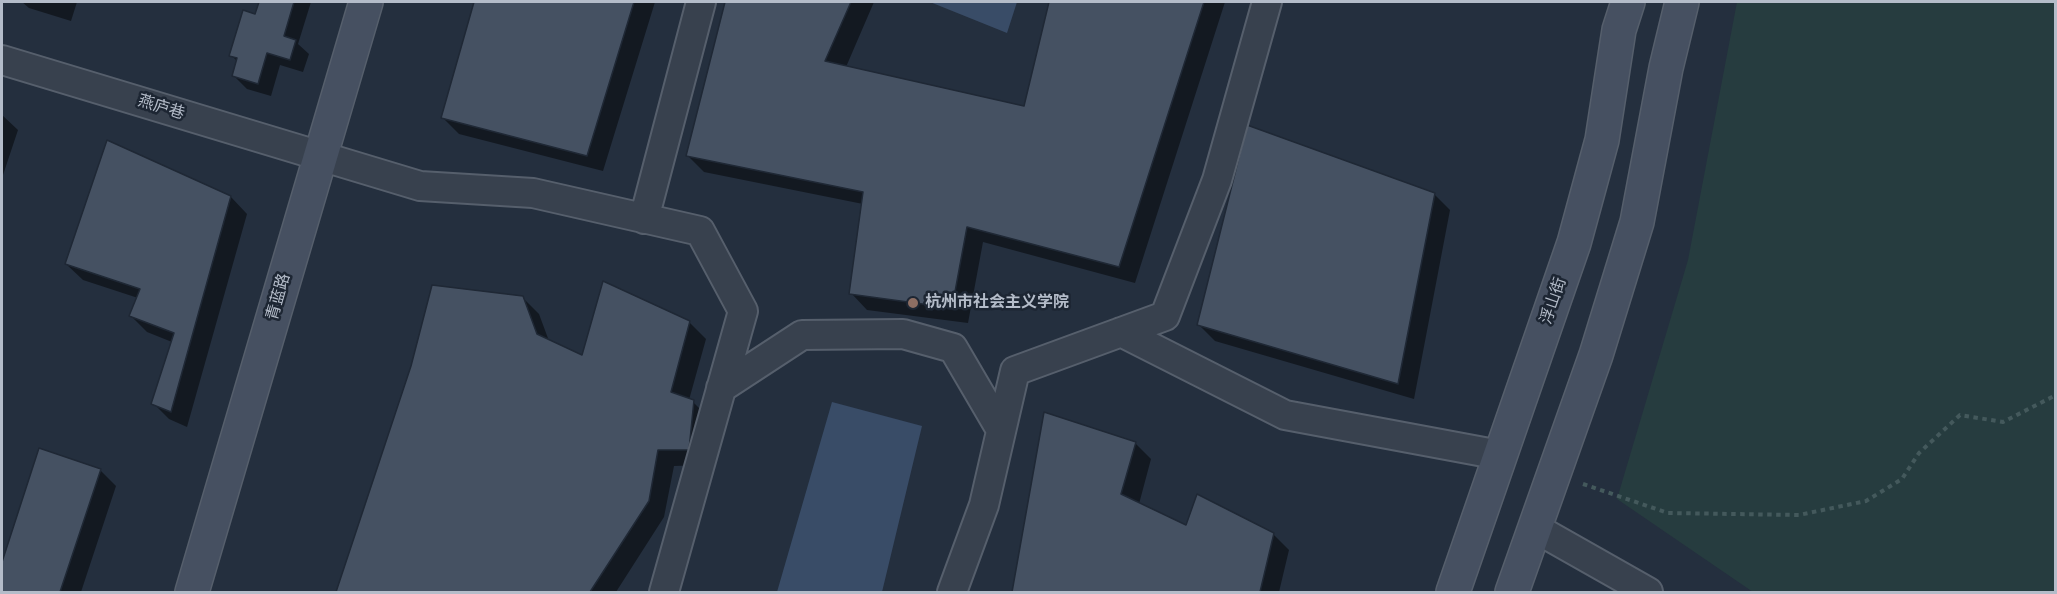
<!DOCTYPE html>
<html>
<head>
<meta charset="utf-8">
<style>
  body { margin:0 }
  #map { position:relative; width:2057px; height:594px; overflow:hidden; background:#242f3e; font-family:"Sofia Sans Condensed",sans-serif }
  canvas { display:block }
  .frame { position:absolute; inset:0; border:3px solid #b4bcc9; pointer-events:none }
</style>
</head>
<body>
<div id="map">
<canvas width="2057" height="594"></canvas>
<div class="frame"></div>
</div>
<script>
const c = document.querySelector('canvas').getContext('2d');
c.lineJoin = 'round';
function paint(path, color) {
  c.fillStyle = color;
  c.fill(path, 'evenodd');
}
function poly(rows) {
  const path = new Path2D();
  for (const r of rows) {
    path.moveTo(r[0], r[1]);
    for (let i = 2; i < r.length; i += 2) path.lineTo(r[i], r[i + 1]);
  }
  return path;
}
function strokePath(path, color, width, dash) {
  c.strokeStyle = color;
  c.lineWidth = width;
  c.lineCap = dash ? 'butt' : 'round';
  c.setLineDash(dash || []);
  c.stroke(path);
}
function write(font, color, halo, rows, align = 'center') {
  c.font = font + ' "Sofia Sans Condensed","Noto Sans SC",sans-serif';
  c.lineWidth = 5;
  c.setLineDash([]);
  c.textBaseline = 'middle';
  c.strokeStyle = halo;
  c.fillStyle = color;
  for (const [text, x, y, turn = 0] of rows) {
    c.save();
    c.translate(x, y);
    c.rotate((+turn || 0) * Math.PI / 180);
    c.textAlign = isNaN(turn) ? turn : align;
    if (halo) c.strokeText(text, 0, 0);
    c.fillText(text, 0, 0);
    c.restore();
  }
}
const green = poly([
  [1737,2,2055,2,2055,592,1753,592,1617,499,1688,260]
]);
const water = poly([
  [930,2,1017,2,1007,33],
  [832,402,922,426,882,592,777,592]
]);
const shadow = poly([
  [22,2,77,2,71,21,29,8],
  [261,2,311,2,298,44,309,54,303,72,280,65,271,96,247,89,234,76,238,62,231,55,256,15],
  [475,2,655,2,603,171,459,134,443,118],
  [727,2,874,2,846,67,1025,108,1051,2,1225,2,1135,283,983,242,968,323,867,310,851,293,863,204,704,172,688,156],
  [2,115,18,130,2,178],
  [1434,194,1450,210,1414,399,1215,341,1199,325],
  [231,197,247,214,187,427,169,419,153,403,172,342,147,332,131,316,138,298,83,280,66,264],
  [522,297,539,314,549,341,582,357,689,322,706,339,689,400,693,402,709,418,705,465,674,466,664,517,616,592,338,592,412,366],
  [1045,414,1135,443,1151,459,1139,504,1187,528,1273,534,1289,550,1279,592,1014,592],
  [40,450,100,470,116,486,81,592,2,592,2,567]
]);
const building = poly([
  [259,2,294,2,284,36,296,40,290,60,267,53,258,84,232,76,237,58,229,56,243,10,255,14,259,2],
  [474,2,634,2,587,156,441,118,474,2],
  [725,2,851,2,825,61,1024,106,1049,2,1204,2,1119,267,967,227,952,308,849,294,863,192,686,156,725,2],
  [1247,125,1435,193,1398,384,1197,325,1247,125],
  [107,140,231,196,171,412,151,404,174,333,129,316,140,289,65,264,107,140],
  [603,281,690,321,671,392,694,400,689,450,658,450,649,501,590,592,336,592,411,366,432,285,523,296,537,334,582,355,603,281],
  [1044,412,1136,442,1121,494,1186,525,1197,494,1274,533,1260,592,1012,592,1044,412],
  [39,448,101,469,60,592,2,592,2,562,39,448]
]);
const path = poly([
  [1583,484,1668,513,1799,515,1866,501,1902,479,1919,453,1960,415,2003,422,2056,395]
]);
const street = poly([
  [2,60,420,186,533,193,700,231,743,311,664,592],
  [644,219,701,2],
  [1121,332,1285,415,1500,455],
  [721,388,802,335,903,334,953,348,1001,430],
  [1535,528,1648,592],
  [952,592,984,505,1015,371,1165,316,1217,180,1267,2]
]);
const secondary = poly([
  [192,592,366,2],
  [1453,592,1574,243,1602,140,1619,30,1628,2],
  [1512,592,1596,355,1637,222,1666,68,1682,2]
]);
const markers = [
  [913,303,6,"#8d6e63"]
];
const streetNames = [
  ["燕庐巷",161,108,17],
  ["青蓝路",279,297,-74],
  ["浮山街",1554,301,-71]
];
const poiNames = [
  ["杭州市社会主义学院",925,303]
];
paint(green, '#263c3f');
paint(water, '#394c67');
paint(shadow, '#0007');
paint(building, '#455162');
strokePath(building, '#1f2835', 1.5);
strokePath(street, '#565f6c', 32);
strokePath(secondary, '#565f6c', 36);
strokePath(path, '#44595c', 4, [4.5, 4.5]);
strokePath(street, '#38414e', 28);
strokePath(secondary, '#465061', 33);
for (const [x, y, r, color] of markers) {
  const dot = new Path2D();
  dot.arc(x, y, r, 0, 2 * Math.PI);
  c.fillStyle = color;
  c.fill(dot);
  strokePath(dot, '#1d2633', 2);
}
write('16px', '#b4bcc9', '#1d2633', streetNames);
write('bold 16px', '#b4bcc9', '#1d2633', poiNames, 'left');
</script>
</body>
</html>
